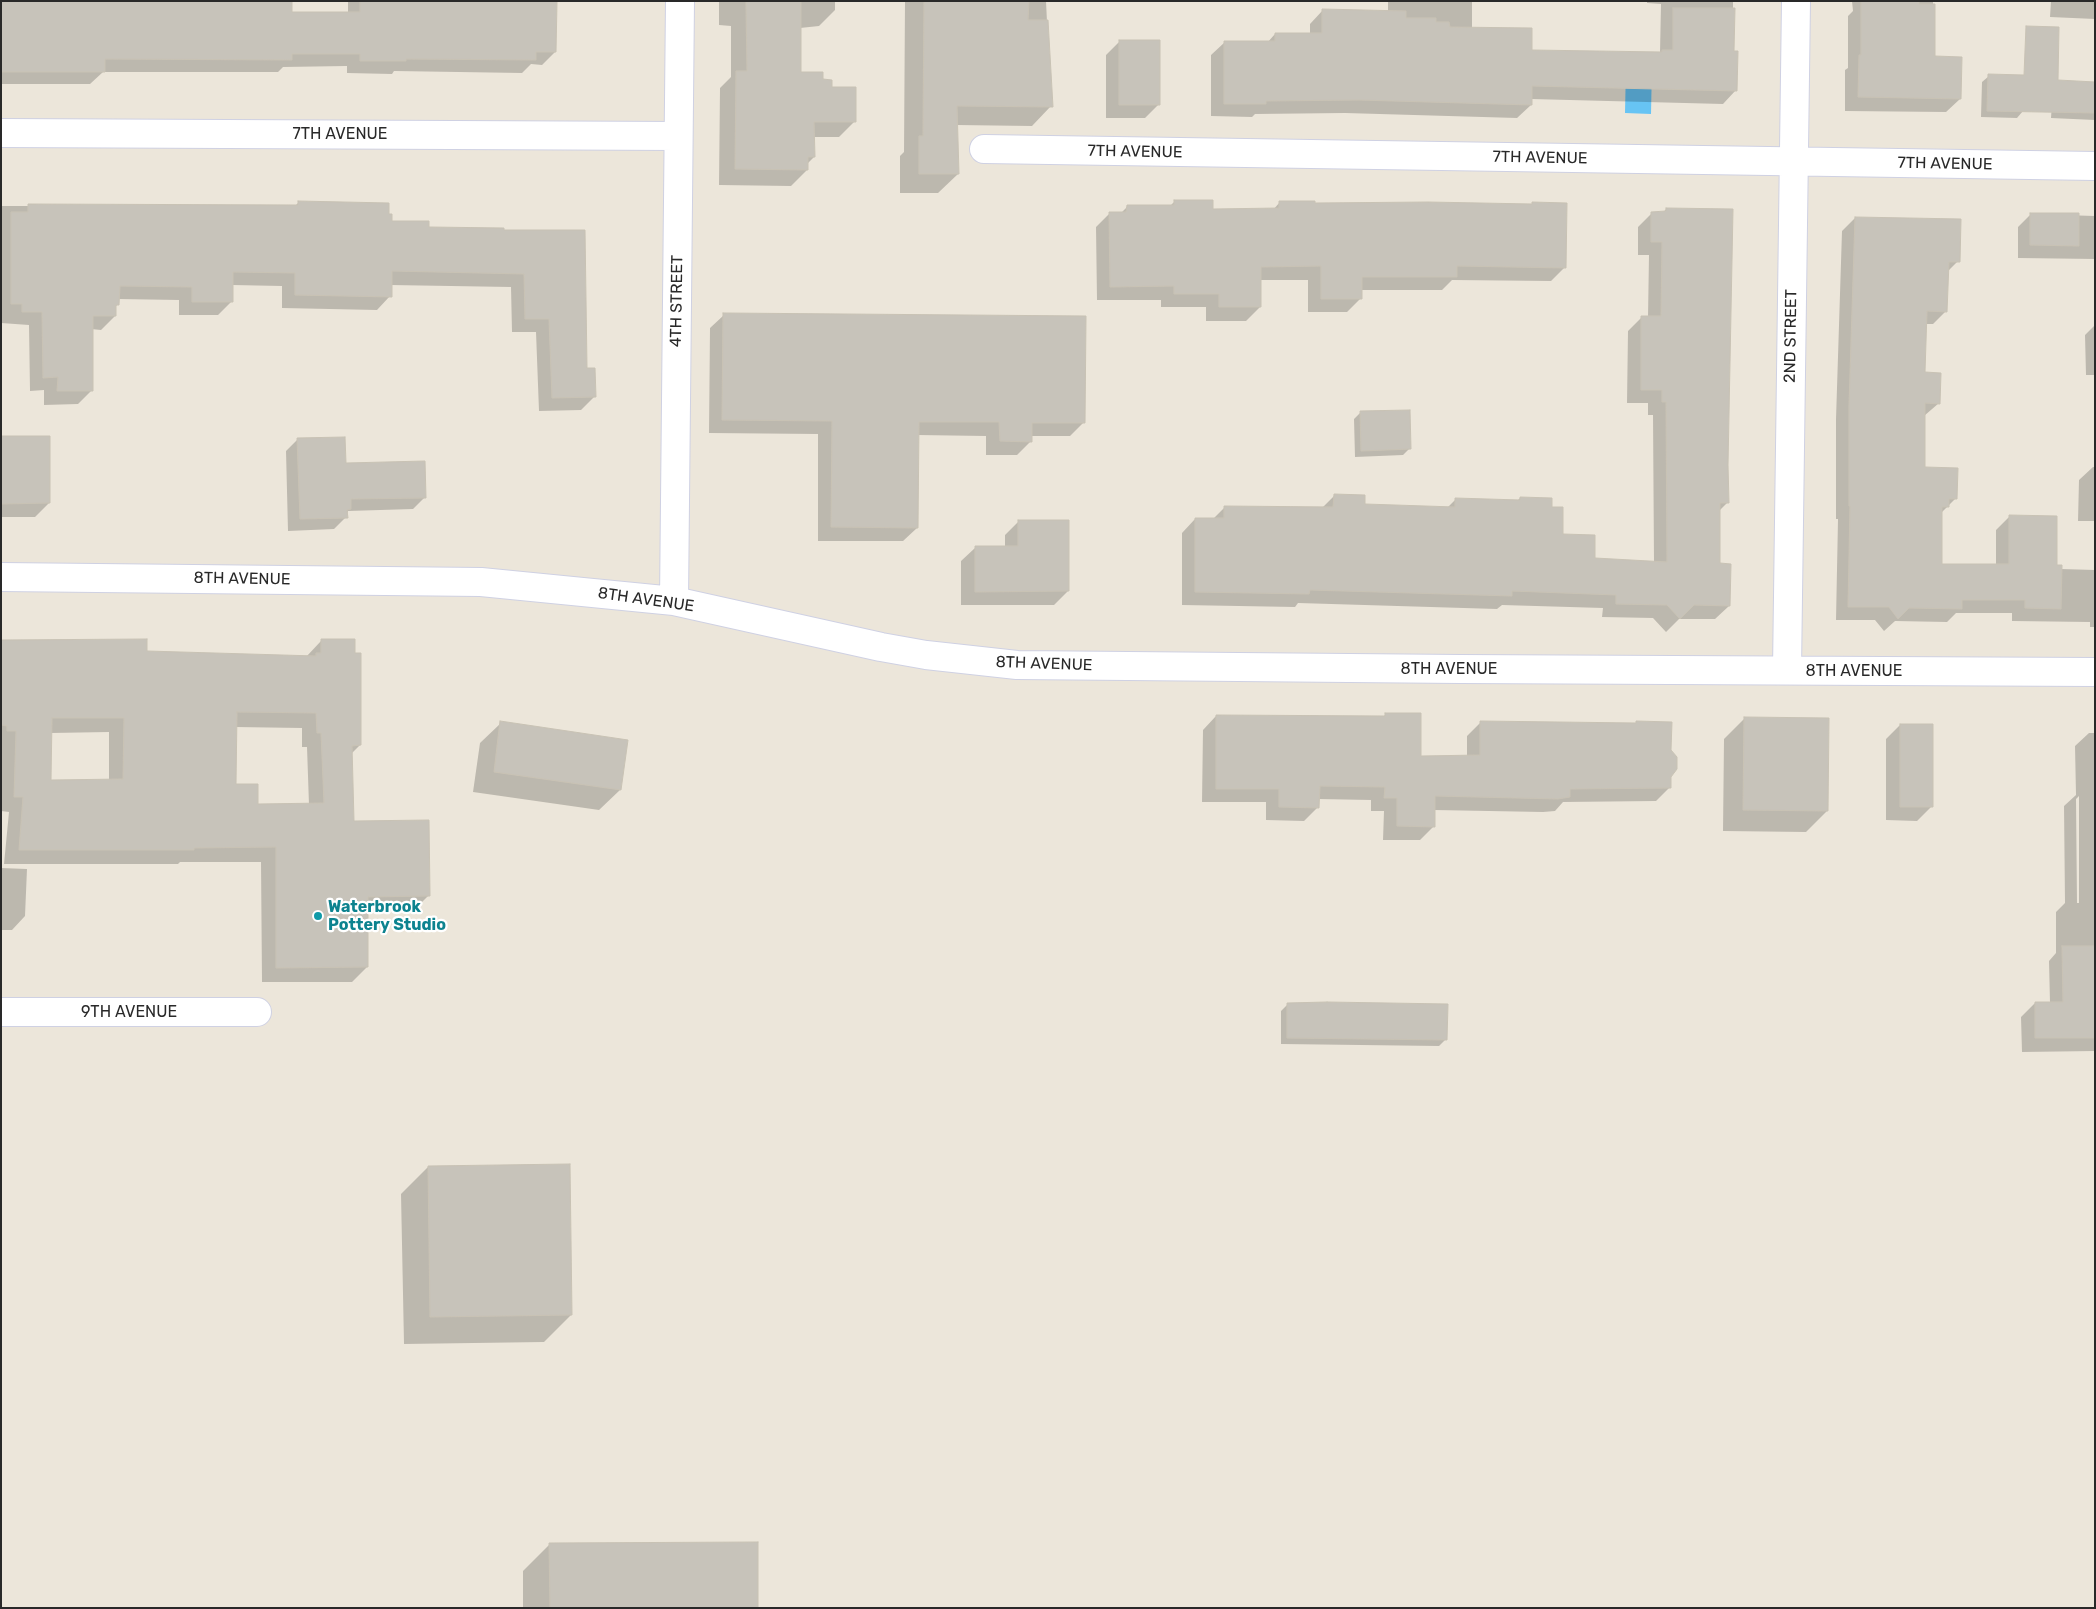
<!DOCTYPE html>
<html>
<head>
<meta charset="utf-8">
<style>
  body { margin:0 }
  #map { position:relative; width:2096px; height:1609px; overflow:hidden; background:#ece6da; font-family:Rubik,sans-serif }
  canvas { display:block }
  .frame { position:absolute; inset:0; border:2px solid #292929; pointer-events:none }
</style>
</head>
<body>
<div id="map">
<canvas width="2096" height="1609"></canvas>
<div class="frame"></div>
</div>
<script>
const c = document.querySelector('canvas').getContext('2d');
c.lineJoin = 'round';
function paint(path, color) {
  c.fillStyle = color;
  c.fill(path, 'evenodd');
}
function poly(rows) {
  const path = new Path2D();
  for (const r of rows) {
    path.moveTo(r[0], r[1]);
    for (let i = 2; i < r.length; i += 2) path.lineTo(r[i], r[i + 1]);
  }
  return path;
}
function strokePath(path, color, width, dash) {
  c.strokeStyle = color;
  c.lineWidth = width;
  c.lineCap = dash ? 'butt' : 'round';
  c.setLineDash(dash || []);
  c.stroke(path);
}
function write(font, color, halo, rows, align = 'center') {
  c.font = font + ' Rubik,sans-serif';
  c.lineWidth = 4.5;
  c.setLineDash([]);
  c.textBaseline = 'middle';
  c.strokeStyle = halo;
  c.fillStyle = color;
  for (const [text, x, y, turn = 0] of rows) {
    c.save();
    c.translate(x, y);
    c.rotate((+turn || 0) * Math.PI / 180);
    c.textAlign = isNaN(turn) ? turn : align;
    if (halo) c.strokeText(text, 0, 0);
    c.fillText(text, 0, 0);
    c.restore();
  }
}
const water = poly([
  [1626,65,1652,65,1651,114,1625,113]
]);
const shadow = poly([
  [1,1,291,14,348,13,348,1,556,1,555,52,542,65,531,64,522,73,394,71,392,74,347,73,347,66,283,67,278,72,103,72,90,84,1,84],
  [719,1,835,1,835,10,819,26,800,28,800,73,822,81,831,88,855,121,839,137,813,137,814,157,807,164,807,170,791,186,719,185,720,88,731,77,731,26,719,25],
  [905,1,1046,1,1051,106,1032,126,956,125,958,174,938,193,900,193,900,156,904,152],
  [1388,1,1472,1,1472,29,1531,51,1660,53,1661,4,1647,3,1647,1,1733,1,1733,53,1736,90,1723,104,1531,99,1531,105,1517,118,1345,113,1255,114,1252,117,1211,116,1211,55,1225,42,1267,43,1275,34,1310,34,1310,24,1323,10,1388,11],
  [1852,1,1933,1,1933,58,1960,99,1946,112,1845,111,1845,70,1848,68,1848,16,1853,11],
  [2051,1,2095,1,2095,19,2050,17],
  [1120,41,1159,104,1145,118,1106,118,1106,55],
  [1989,76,2023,111,2017,118,1981,117,1982,82],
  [2095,83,2095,120,2051,118,2053,88],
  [1175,201,1212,210,1273,210,1280,202,1314,205,1565,267,1551,281,1452,280,1442,290,1361,290,1361,298,1347,312,1308,312,1308,280,1260,280,1260,307,1246,321,1206,321,1206,307,1161,307,1161,300,1097,300,1096,227,1110,213,1121,213,1127,207,1169,207],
  [299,202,388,216,390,222,427,228,503,229,585,369,594,397,581,410,539,411,536,332,512,332,511,287,390,285,390,296,377,310,282,308,282,286,232,285,232,301,218,315,179,315,179,300,118,299,118,304,115,307,115,316,101,330,91,329,91,391,78,404,44,405,44,390,30,391,29,325,1,323,1,206,295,206],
  [1666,209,1726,465,1727,503,1719,511,1719,565,1729,606,1715,619,1679,619,1666,632,1653,618,1602,617,1603,608,1502,605,1497,609,1298,603,1295,607,1182,605,1182,533,1195,519,1213,519,1224,508,1322,508,1334,496,1364,506,1447,508,1456,499,1517,501,1520,498,1551,508,1561,536,1594,560,1654,563,1653,415,1648,415,1648,403,1627,403,1628,331,1642,317,1648,317,1649,255,1638,255,1638,227,1652,213,1663,213],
  [2031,214,2095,216,2095,259,2018,258,2018,227],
  [1855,218,1958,261,1947,272,1946,311,1933,324,1926,324,1924,374,1939,403,1924,416,1924,469,1956,498,1941,513,1940,565,1996,565,1996,530,2010,516,2056,566,2061,569,2095,570,2095,627,2090,627,2090,622,2012,621,2012,613,1956,613,1947,622,1895,621,1884,631,1875,620,1836,620,1838,519,1836,519,1836,419,1842,231],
  [724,315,1084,422,1070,436,1031,436,1031,441,1017,455,986,455,986,436,917,435,917,528,903,541,818,541,818,434,709,433,710,328],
  [2095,325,2095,375,2086,375,2085,335],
  [1361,412,1410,448,1403,455,1355,457,1354,419],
  [1,437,49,503,35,517,1,517],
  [298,439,345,464,425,497,413,509,348,511,346,517,334,529,288,531,286,451],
  [2093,467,2095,467,2095,521,2078,521,2079,480],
  [1019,521,1068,591,1054,605,961,605,961,561,975,548,1005,547,1005,535],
  [1,641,146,653,306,657,321,641,360,745,351,754,353,822,429,895,414,910,366,911,367,967,352,982,262,982,261,862,180,862,178,864,4,864,9,812,1,811],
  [235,727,302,728,302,747,307,747,309,805,257,805,235,785],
  [109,732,109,780,49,781,51,733],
  [1386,714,1419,757,1467,757,1467,736,1481,722,1670,776,1670,787,1656,801,1563,802,1555,811,1543,812,1434,810,1434,826,1420,840,1383,840,1384,811,1371,811,1371,800,1318,799,1318,807,1304,821,1266,820,1266,802,1202,802,1203,730,1216,716,1383,717],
  [1745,718,1827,811,1806,832,1723,831,1724,739],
  [501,723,620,790,599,810,473,792,480,743],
  [1900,725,1931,807,1917,821,1886,820,1886,739],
  [2089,733,2095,733,2095,1051,2022,1052,2021,1017,2035,1003,2050,1003,2049,961,2056,953,2056,912,2065,903,2064,806,2076,795,2075,746],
  [2079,796,2079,903,2077,903,2076,799],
  [1,868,27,869,25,916,12,930,1,930],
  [1288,1004,1446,1039,1439,1046,1281,1044,1281,1011],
  [428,1167,571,1315,544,1342,404,1344,401,1194],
  [550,1544,757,1608,523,1608,523,1571]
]);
const building = poly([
  [1,1,292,1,292,12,360,12,360,1,557,1,556,52,536,52,536,60,406,59,406,61,360,61,360,54,292,54,292,60,105,59,105,72,1,72,1,1],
  [746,1,801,1,801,72,823,72,823,79,832,80,832,87,856,87,856,122,814,122,815,157,808,157,808,170,735,169,736,71,747,71,746,1],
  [924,1,1029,1,1028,20,1048,20,1053,107,957,106,959,174,919,174,919,136,923,136,924,1],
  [1861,1,1919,1,1919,4,1935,4,1935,56,1962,57,1961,99,1858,97,1859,55,1861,55,1861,1],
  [1673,8,1735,8,1734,51,1738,51,1737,91,1532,86,1532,105,1359,100,1266,101,1266,104,1224,104,1224,41,1275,41,1275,33,1322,33,1322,9,1406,11,1406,18,1436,18,1436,22,1449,22,1450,27,1532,28,1532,50,1662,52,1662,50,1673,50,1673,8],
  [2026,26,2059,27,2058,80,2095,82,2095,113,1987,111,1988,74,2024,75,2026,26],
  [1119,40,1160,40,1160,105,1119,105,1119,40],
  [1174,200,1213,200,1213,209,1279,208,1279,201,1315,201,1315,203,1428,202,1532,204,1532,202,1567,203,1566,268,1457,266,1457,277,1362,277,1362,299,1321,299,1321,266,1261,267,1261,307,1219,307,1219,294,1174,294,1174,286,1110,287,1109,212,1126,212,1127,205,1174,205,1174,200],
  [298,201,389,203,389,214,392,214,392,221,429,221,429,227,504,228,504,230,585,230,587,368,595,368,596,397,552,398,549,319,525,319,524,274,392,271,392,297,295,295,295,273,233,272,233,302,192,302,192,287,120,286,119,305,116,305,116,316,93,316,93,391,57,391,58,377,43,378,42,312,22,312,22,304,11,304,11,212,28,212,28,204,298,205,298,201],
  [1666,208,1733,209,1728,465,1729,503,1720,503,1720,563,1731,564,1730,606,1694,605,1680,619,1667,605,1616,604,1616,595,1512,591,1512,596,1310,590,1309,594,1195,592,1195,518,1224,518,1224,506,1333,507,1334,494,1365,495,1365,504,1455,507,1455,498,1520,500,1520,497,1552,498,1552,507,1563,507,1563,534,1595,535,1595,558,1667,562,1666,402,1662,402,1662,390,1641,390,1641,316,1661,316,1662,242,1651,242,1651,212,1666,211,1666,208],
  [2030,213,2079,213,2079,246,2030,245,2030,213],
  [1855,217,1961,219,1960,262,1949,262,1947,312,1927,311,1925,372,1941,373,1940,404,1925,403,1925,467,1958,468,1957,499,1949,499,1949,507,1942,507,1942,564,2009,564,2009,515,2057,516,2057,565,2062,565,2061,609,2025,608,2025,600,1962,600,1962,609,1909,608,1898,619,1889,607,1848,607,1850,506,1849,506,1849,405,1855,217],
  [723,313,1086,316,1085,423,1032,423,1032,442,1000,441,999,422,919,422,918,528,831,527,832,421,722,420,723,313],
  [1410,410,1411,449,1361,451,1360,411,1410,410],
  [1,436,50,436,50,503,1,504,1,436],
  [345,437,346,463,425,461,426,498,351,499,351,509,347,510,348,518,300,519,297,438,345,437],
  [1018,520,1069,520,1069,591,975,592,975,546,1018,546,1018,520],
  [147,639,147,651,316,656,316,653,321,653,321,639,355,639,355,653,361,653,361,745,352,746,354,821,429,820,430,896,368,897,368,967,276,968,276,847,194,848,194,850,19,850,23,797,14,797,16,731,7,731,7,726,1,725,1,640,147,639],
  [237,712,316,713,317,733,321,733,324,803,258,804,258,784,236,784,237,712],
  [52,718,124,718,123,779,51,780,52,718],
  [1385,713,1421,713,1421,756,1480,755,1480,721,1636,723,1636,721,1672,722,1671,750,1677,757,1677,769,1671,777,1671,788,1570,789,1570,797,1558,799,1435,796,1435,827,1397,826,1397,798,1384,798,1385,787,1320,786,1319,808,1279,807,1279,789,1216,789,1216,715,1385,716,1385,713],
  [1744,717,1829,718,1828,811,1743,810,1744,717],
  [500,721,628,740,621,790,494,772,500,721],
  [1900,724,1933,724,1933,807,1900,807,1900,724],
  [2062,946,2095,946,2095,1038,2035,1038,2035,1002,2063,1002,2062,946],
  [1327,1002,1448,1004,1447,1040,1287,1038,1287,1003,1327,1002],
  [570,1164,572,1315,430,1317,428,1166,570,1164],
  [758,1542,758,1608,550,1608,549,1543,758,1542]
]);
const street = poly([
  [1,133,678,136],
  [984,149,2095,166],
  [1,577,481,582,674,601,881,647,926,655,1017,665,1460,669,2095,672],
  [674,601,680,1],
  [1787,670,1796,1],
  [1,1012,257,1012]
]);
const markers = [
  [318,916,5,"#0f9aa8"]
];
const streetNames = [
  ["7TH AVENUE",340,134],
  ["7TH AVENUE",1135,152,1],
  ["7TH AVENUE",1540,158,1],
  ["7TH AVENUE",1945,164,1],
  ["4TH STREET",677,301,-89],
  ["2ND STREET",1791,336,-89],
  ["8TH AVENUE",242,579,1],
  ["8TH AVENUE",646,600,8],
  ["8TH AVENUE",1044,664,2],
  ["8TH AVENUE",1449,669],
  ["8TH AVENUE",1854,671],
  ["9TH AVENUE",129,1012]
];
const cultureNames = [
  ["Waterbrook",328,907],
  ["Pottery Studio",328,925]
];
paint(water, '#67c4f4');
paint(shadow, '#0003');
paint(building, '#c7c3ba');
strokePath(building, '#c8c2b4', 1);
strokePath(street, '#cfd1e3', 30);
strokePath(street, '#fff', 28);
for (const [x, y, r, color] of markers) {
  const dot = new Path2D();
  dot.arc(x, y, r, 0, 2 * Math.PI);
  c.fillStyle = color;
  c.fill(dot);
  strokePath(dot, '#fff', 2);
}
write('16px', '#292929', '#fff', streetNames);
write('bold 16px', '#0d838f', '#fff', cultureNames, 'left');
</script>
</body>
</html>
